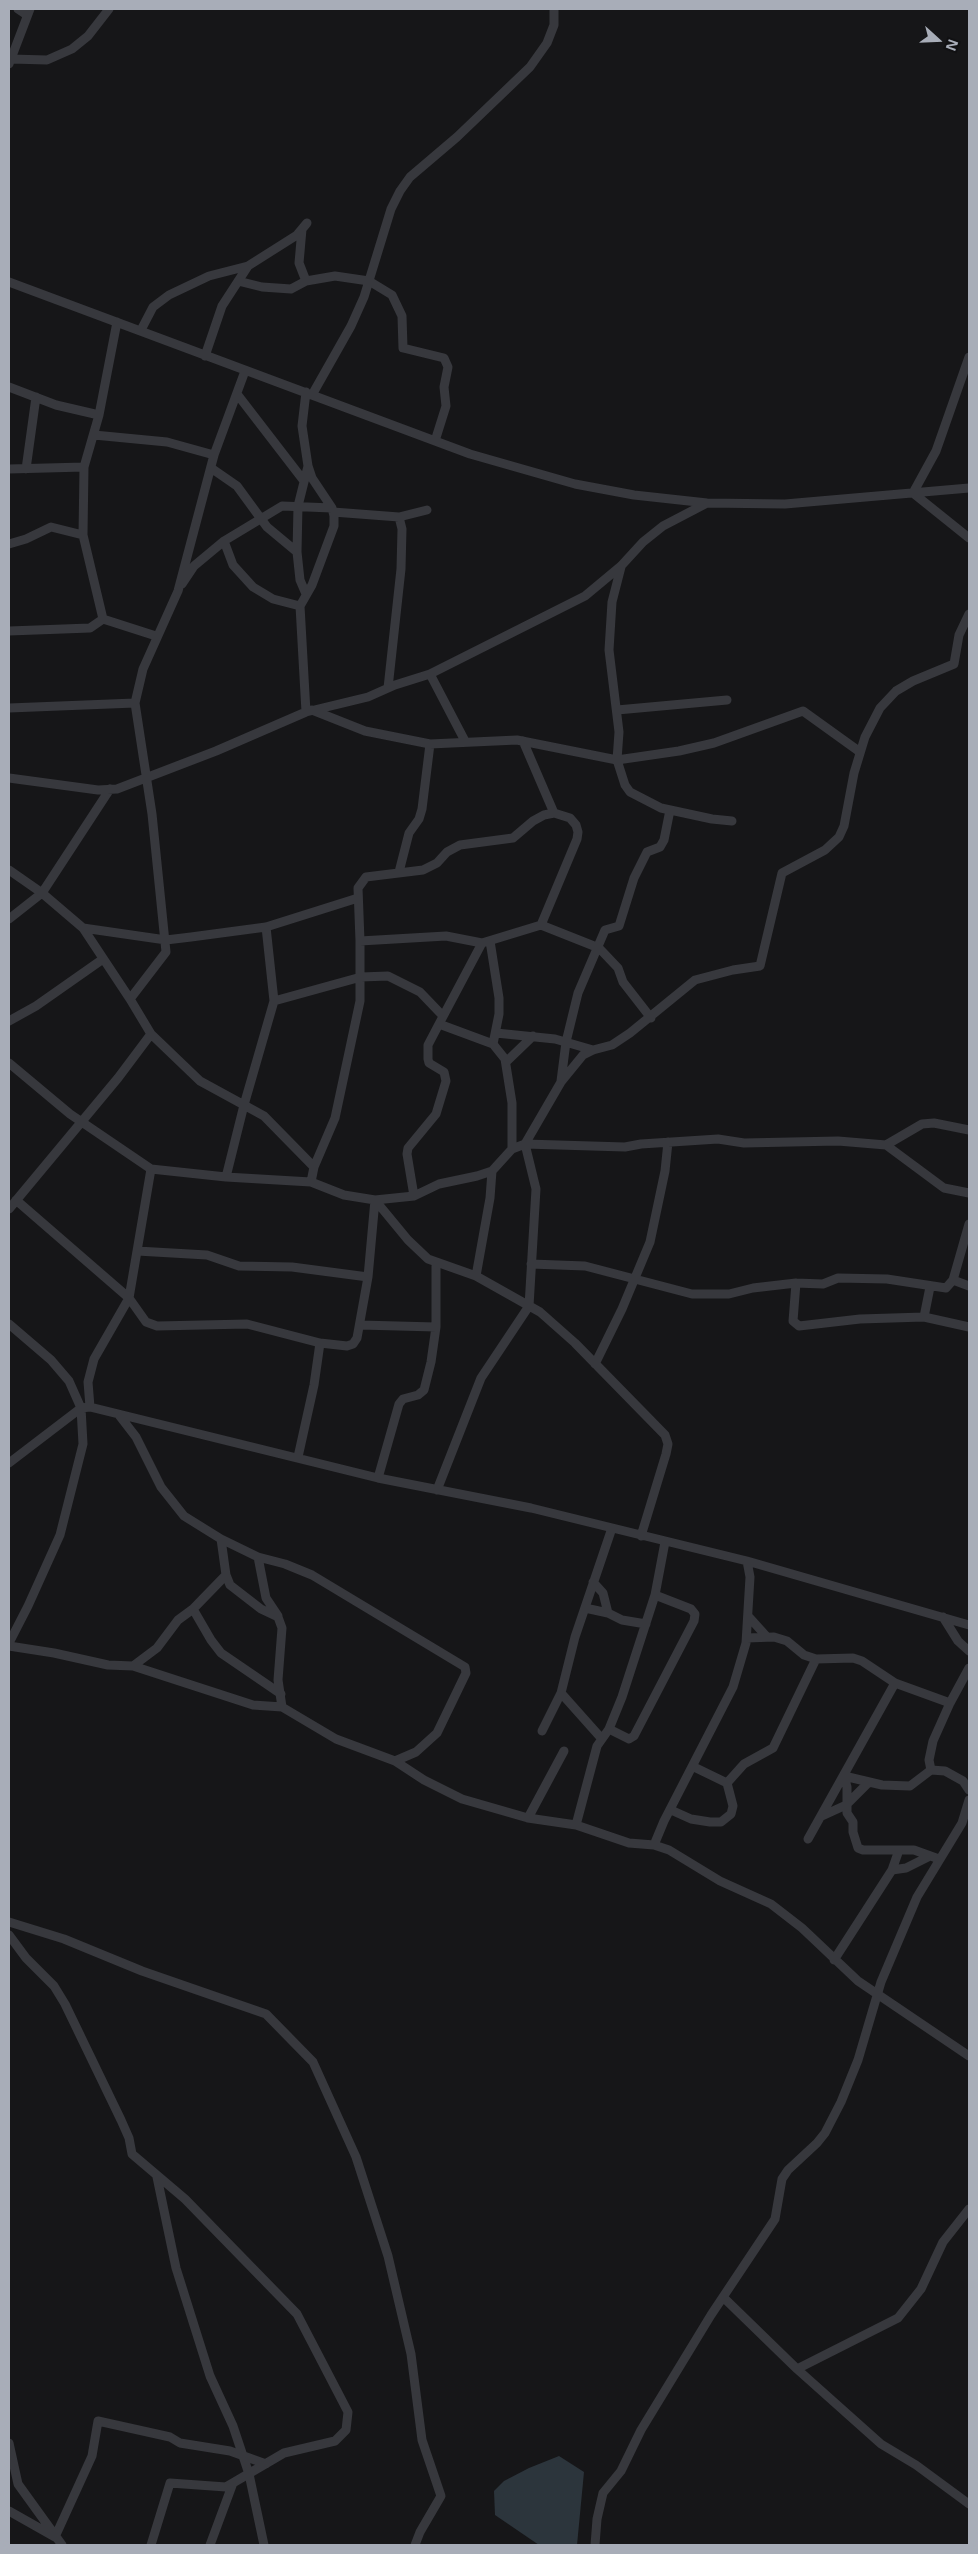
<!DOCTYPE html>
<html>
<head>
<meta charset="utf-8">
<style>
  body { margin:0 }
  #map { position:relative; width:978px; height:2554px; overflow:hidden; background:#161618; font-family:"Open Sans",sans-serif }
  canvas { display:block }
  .frame { position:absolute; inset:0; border:10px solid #a8adb8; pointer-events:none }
  .north { position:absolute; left:913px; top:15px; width:50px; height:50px; -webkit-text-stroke:4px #111113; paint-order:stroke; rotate:110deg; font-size:14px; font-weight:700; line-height:20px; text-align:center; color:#a8adb8 }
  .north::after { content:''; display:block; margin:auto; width:18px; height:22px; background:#a8adb8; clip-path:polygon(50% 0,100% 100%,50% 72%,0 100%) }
</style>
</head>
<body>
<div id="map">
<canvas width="978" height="2554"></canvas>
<div class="frame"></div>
<div class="north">N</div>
</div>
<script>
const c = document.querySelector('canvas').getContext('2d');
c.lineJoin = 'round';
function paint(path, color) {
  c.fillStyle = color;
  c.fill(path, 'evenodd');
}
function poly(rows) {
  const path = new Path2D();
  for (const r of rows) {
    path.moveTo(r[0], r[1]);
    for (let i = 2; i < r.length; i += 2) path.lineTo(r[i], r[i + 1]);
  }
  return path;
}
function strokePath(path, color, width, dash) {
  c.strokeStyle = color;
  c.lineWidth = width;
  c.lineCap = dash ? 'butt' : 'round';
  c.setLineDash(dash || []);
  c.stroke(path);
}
const water = poly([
  [559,2456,584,2472,577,2545,539,2545,495,2515,494,2491,504,2481,529,2468]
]);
const minor = poly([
  [18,9,27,15],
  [11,59,47,60,72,49,88,36,109,9],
  [9,64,30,9],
  [302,229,299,263,306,281],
  [238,281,262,287,291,289,306,281,335,276,369,281,392,295,402,316,403,348,444,358,448,367,444,387,446,406,435,441],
  [9,282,470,454,575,484,634,495,707,503,785,504,969,488],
  [141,330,153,307,169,295,209,276,248,266],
  [205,356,222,306,248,266,297,235,307,223],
  [969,357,936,451,913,493,969,538],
  [9,387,56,405,99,415],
  [306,392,302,426,308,466,312,478,332,508,334,516,334,526,312,585,300,606,306,712],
  [237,394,304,481],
  [312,395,351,326,364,297,391,209,400,191,410,177,457,137,530,67,547,43,554,25,554,9],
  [94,435,167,442,214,455],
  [211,468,237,486,267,527,297,552],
  [9,469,84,467],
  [26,469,36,397],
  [333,512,399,517,427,510],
  [224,541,282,506,332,508],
  [9,544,26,539,51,527,83,535],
  [621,567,612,602,609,650,619,732,617,760,625,785,630,792,661,808,712,819,732,821],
  [182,584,194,566,224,541,233,565,253,587,273,599,300,606],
  [306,594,300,580,297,552,298,506,308,466],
  [103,619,83,535,84,467,99,415,117,322],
  [103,619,156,636],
  [9,631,90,628,103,619],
  [430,674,465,741],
  [388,688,401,569,402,529,399,517],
  [9,708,135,703],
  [312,710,365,731,430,744,517,740,617,760,679,751,714,743,803,711,860,752],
  [617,710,727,700],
  [523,741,554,813],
  [9,778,98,790,117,789,216,751,306,712,368,697,395,685,430,674,585,596,621,566,643,542,663,526,707,503],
  [9,870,42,893,83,928,130,999],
  [399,872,409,833,419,819,422,809,430,744],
  [9,919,42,893,110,789],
  [266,927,274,1001,244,1105,264,1116,314,1167,311,1182],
  [83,928,166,940,191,937,266,927,358,898],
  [360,941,446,936,482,943,541,925,599,948,618,968,623,982,651,1018],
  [490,941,499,998,499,1014,493,1044],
  [482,943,439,1024,493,1044,505,1059,512,1103,512,1149],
  [274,1001,361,977,388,976,420,992,443,1016],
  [9,1021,36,1006,103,959],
  [496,1033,555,1039,593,1050],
  [506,1062,533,1036],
  [9,1063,70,1114,151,1169,226,1177,311,1182,344,1195,375,1200,408,1240,428,1259,476,1276,540,1312,575,1343,665,1435,668,1444,666,1454,641,1536],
  [561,1081,566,1042,578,993,605,930,619,926,634,878,647,852,660,847,664,840,670,810],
  [886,1145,944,1188,969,1193],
  [314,1167,335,1118,360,1001,360,941,358,888,366,877,423,870,437,863,447,852,460,845,513,838,533,821,544,815,554,813,570,818,576,825,578,832,577,839,541,925],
  [226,1177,244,1105,200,1081,151,1034,130,999,166,952,152,814,135,703,143,669,178,591,214,455,245,371],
  [414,1196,407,1154,408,1148,436,1114,446,1081,444,1072,429,1063,428,1059,428,1045,439,1024],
  [16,1200,129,1298,146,1322,157,1326,247,1324,320,1343,347,1346,353,1344,357,1338,368,1277,375,1200,414,1196,439,1184,477,1176,492,1171,512,1149,525,1144,561,1082,583,1055,593,1050,612,1045,630,1033,695,980,733,970,760,966,782,873,825,850,839,837,844,826,854,773,865,737,880,708,896,691,913,681,954,664,959,635,969,614],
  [9,1209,118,1078,151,1034],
  [969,1224,953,1280,969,1286],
  [137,1251,207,1255,239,1266,292,1267,368,1277],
  [531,1264,585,1266,692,1294,729,1294,753,1288,796,1283,823,1284,838,1278,887,1279,946,1288,953,1280],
  [476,1276,490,1198,492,1171],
  [796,1283,793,1321,799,1326,860,1319,924,1317,969,1327],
  [924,1317,930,1287],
  [9,1324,51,1360,69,1381,81,1408,83,1444,60,1535,28,1606,9,1643],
  [360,1325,436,1327],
  [595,1364,622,1309,650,1242,665,1171,668,1142],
  [90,1407,88,1382,94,1359,129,1298,151,1169],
  [119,1415,136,1437,161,1487,184,1516,221,1539,226,1575,230,1585,261,1609,278,1617,282,1628,278,1680,282,1707,336,1739,395,1761,424,1780,462,1799,528,1818,576,1825,629,1843,654,1845,669,1850,720,1881,771,1904,802,1928,858,1981,969,2056],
  [298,1457,314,1385,320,1343],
  [9,1463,81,1408,90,1407,378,1478,531,1508,747,1561,969,1625],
  [378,1478,399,1404,403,1399,418,1395,424,1390,431,1362,436,1327,436,1262],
  [437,1490,481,1378,529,1306,536,1189,525,1144,625,1147,641,1144,718,1139,744,1143,838,1141,886,1145,922,1124,934,1123,969,1130],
  [221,1539,258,1557,266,1598,278,1616],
  [258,1557,285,1564,312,1575,465,1667,466,1673,437,1733,416,1752,395,1761],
  [593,1582,603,1593,608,1613],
  [585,1608,608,1613,622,1620,646,1624],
  [193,1609,211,1640,221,1653,281,1694],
  [748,1616,767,1637],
  [943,1617,958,1641,969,1651],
  [747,1638,774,1637,787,1641,804,1655,816,1659,853,1658,862,1661,895,1683,950,1703],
  [9,1646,54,1653,108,1665,133,1666,157,1648,178,1620,193,1609,226,1575],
  [133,1666,253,1705,282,1707],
  [561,1693,602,1739],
  [609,1729,629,1739,634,1736,694,1621,695,1614,691,1609,655,1595],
  [542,1731,561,1693,575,1637,612,1528],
  [931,1770,929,1760,933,1741,950,1703,969,1668],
  [727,1783,744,1764,773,1748,816,1659],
  [671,1810,691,1819,710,1822,721,1822,731,1814,733,1806,727,1783,694,1767],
  [822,1816,846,1805,869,1782],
  [528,1818,564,1751],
  [576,1825,597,1746,609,1729,622,1697,655,1595,665,1542],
  [808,1839,895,1683],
  [654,1845,664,1821,733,1687,746,1643,750,1577,747,1561],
  [939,1859,914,1850,863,1850,858,1848,853,1832,853,1822,847,1813,847,1787,844,1776,882,1785,910,1786,931,1770,945,1771,963,1781,969,1790],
  [892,1870,906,1868,930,1856],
  [9,1922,64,1939,142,1971,266,2014,313,2062,356,2157,388,2256,411,2354,422,2440,441,2496,420,2532,415,2545],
  [9,1935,26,1958,54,1986,65,2004,121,2120,129,2138,132,2154,185,2199,297,2314,348,2412,346,2430,335,2441,284,2453,226,2487,170,2483,151,2545],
  [834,1960,892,1870,899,1850],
  [157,2177,176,2268,210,2376,233,2426,249,2474,264,2545],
  [723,2297,797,2369,881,2444,916,2465,969,2504],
  [797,2369,898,2318,921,2289,943,2242,969,2209],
  [9,2443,18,2484,62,2545],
  [9,2511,55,2537,92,2456,98,2421,170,2437,180,2443,230,2451,266,2464],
  [210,2545,233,2483],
  [595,2545,597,2519,603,2493,621,2471,641,2430,711,2315,775,2219,782,2179,788,2170,817,2143,825,2133,841,2102,858,2060,881,1982,917,1897,962,1823,969,1800]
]);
paint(water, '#2c353c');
strokePath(minor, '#37383d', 9);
</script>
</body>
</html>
